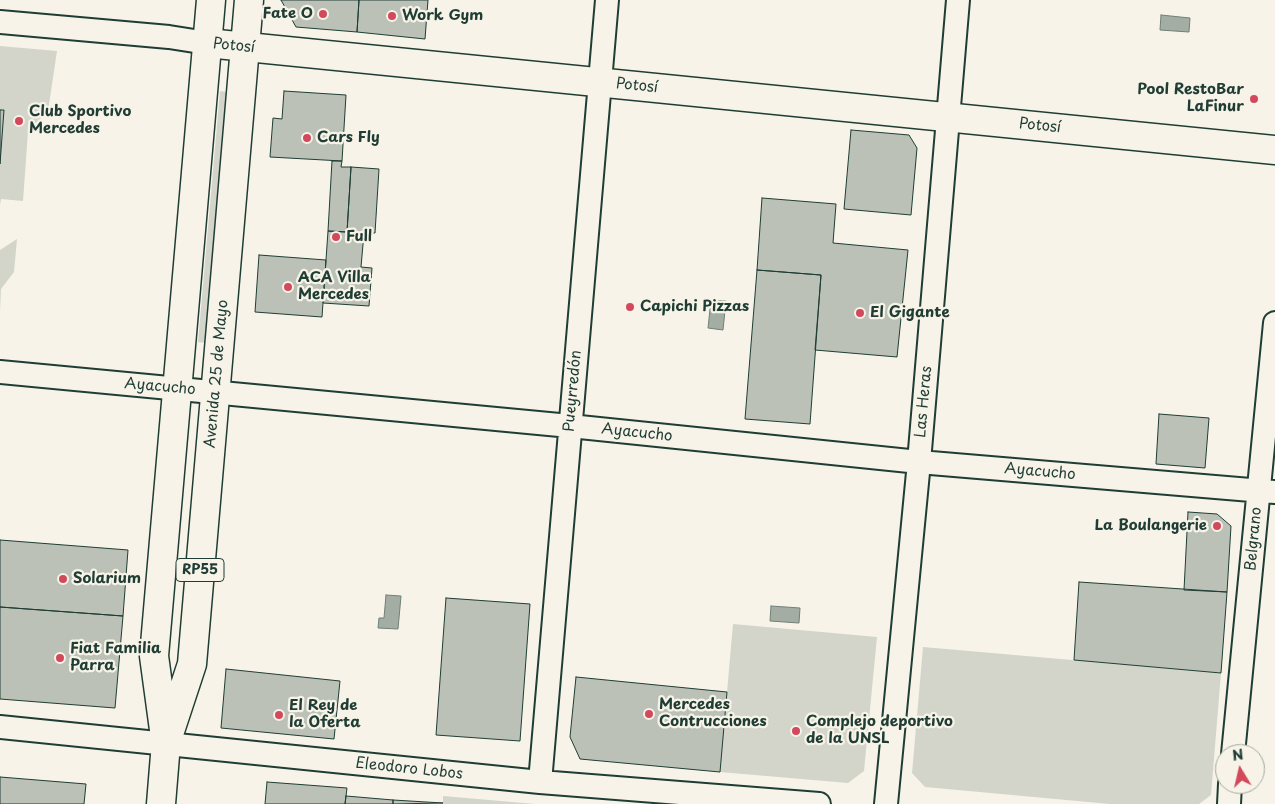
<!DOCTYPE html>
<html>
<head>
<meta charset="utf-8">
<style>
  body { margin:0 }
  #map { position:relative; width:1275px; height:804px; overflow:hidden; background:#f7f3e8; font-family:"Playpen Sans",sans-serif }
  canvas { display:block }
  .north { position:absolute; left:1215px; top:744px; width:50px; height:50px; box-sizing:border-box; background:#f7f3e8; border:1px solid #a1aaa0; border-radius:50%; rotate:351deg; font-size:14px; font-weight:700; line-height:20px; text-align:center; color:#1f3d34 }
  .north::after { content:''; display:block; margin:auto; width:18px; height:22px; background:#d1495b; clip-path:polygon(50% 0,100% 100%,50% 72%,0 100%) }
</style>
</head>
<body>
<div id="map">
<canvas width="1275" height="804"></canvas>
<div class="north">N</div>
</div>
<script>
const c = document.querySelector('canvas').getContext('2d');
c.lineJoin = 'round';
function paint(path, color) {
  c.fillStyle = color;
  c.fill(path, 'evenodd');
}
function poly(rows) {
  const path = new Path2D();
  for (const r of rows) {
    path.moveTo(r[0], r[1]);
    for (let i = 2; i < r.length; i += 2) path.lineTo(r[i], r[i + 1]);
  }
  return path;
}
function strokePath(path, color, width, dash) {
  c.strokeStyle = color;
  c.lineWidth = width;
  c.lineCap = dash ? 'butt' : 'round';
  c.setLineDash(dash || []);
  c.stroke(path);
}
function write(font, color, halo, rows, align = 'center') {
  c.font = font + ' "Playpen Sans",sans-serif';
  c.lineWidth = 4.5;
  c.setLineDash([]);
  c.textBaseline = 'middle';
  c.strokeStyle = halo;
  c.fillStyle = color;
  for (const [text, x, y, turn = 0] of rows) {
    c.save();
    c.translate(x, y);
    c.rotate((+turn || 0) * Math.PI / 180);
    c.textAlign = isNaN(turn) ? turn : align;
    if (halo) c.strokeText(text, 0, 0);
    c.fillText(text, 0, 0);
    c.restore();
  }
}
const green = poly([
  [0,46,57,51,48,111,28,131,23,201,1,199,0,205],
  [220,91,227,92,205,343,198,342],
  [17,239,14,272,1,289,0,311,0,250],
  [733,624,877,637,864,771,848,783,720,772],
  [923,647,1221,673,1211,795,1199,804,1110,804,925,787,912,773],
  [443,796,535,804,443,804]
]);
const water = poly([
  [1161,15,1190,18,1189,32,1160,30,1161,15],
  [711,300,726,301,723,330,708,328,711,300],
  [386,595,401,596,398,629,378,628,379,618,384,618,386,595],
  [771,606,800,608,799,623,770,621,771,606]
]);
const building = poly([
  [281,0,359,0,357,32,296,27,281,0],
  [359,0,428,0,425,39,357,32,359,0],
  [284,91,346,95,342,161,270,157,273,118,282,119,284,91],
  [0,110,4,110,0,164,0,110],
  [851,130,909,135,917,148,911,215,844,209,851,130],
  [332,161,342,161,341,167,351,167,347,232,328,231,332,161],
  [351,167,379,169,375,233,364,233,361,267,372,268,369,306,323,303,328,231,347,232,351,167],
  [762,198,836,204,833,243,908,250,897,357,815,350,821,275,757,270,762,198],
  [259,255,326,260,322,317,255,312,259,255],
  [757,270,821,275,810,424,745,419,757,270],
  [1159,414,1209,418,1205,468,1156,464,1159,414],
  [1188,512,1217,514,1231,526,1227,592,1184,590,1188,512],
  [0,540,128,550,123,616,0,607,0,540],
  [1079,582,1227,592,1221,673,1074,660,1079,582],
  [446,598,530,604,520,741,436,735,446,598],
  [0,607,123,616,115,708,0,699,0,607],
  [226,669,340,681,334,739,221,728,226,669],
  [576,677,727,692,720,772,580,759,570,737,576,677],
  [0,777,86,784,84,804,0,804,0,777],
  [267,782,347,788,345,804,265,804,267,782],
  [346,796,393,800,393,804,345,804,346,796],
  [393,800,443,803,393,804,393,800]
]);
const street = poly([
  [0,22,169,37,207,43],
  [0,372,570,426,919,462,1275,492],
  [0,727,540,782,819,804],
  [1233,754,1275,323],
  [540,782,607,0],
  [886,804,919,462,958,0],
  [1229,804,1230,784]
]);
const secondary = poly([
  [207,43,1275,150]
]);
const primary = poly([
  [165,737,154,656,211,0],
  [161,804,166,743,192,664,249,0]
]);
const markers = [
  [323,14,5,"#d1495b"],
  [392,16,5,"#d1495b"],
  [1254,99,5,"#d1495b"],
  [19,121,5,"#d1495b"],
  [307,138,5,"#d1495b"],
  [336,237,5,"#d1495b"],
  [288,287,5,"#d1495b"],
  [630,307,5,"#d1495b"],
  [860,313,5,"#d1495b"],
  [1217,526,5,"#d1495b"],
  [63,579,5,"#d1495b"],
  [60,658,5,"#d1495b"],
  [649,714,5,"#d1495b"],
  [279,715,5,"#d1495b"],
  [796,731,5,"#d1495b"]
];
const shields = [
  [200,570,48]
];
const shieldNames = [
  ["RP55",200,570]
];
const poiNames = [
  ["Fate O",313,14,"right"],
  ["Work Gym",402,16],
  ["Pool RestoBar",1244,90,"right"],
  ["LaFinur",1244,107,"right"],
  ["Club Sportivo",29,112],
  ["Mercedes",29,129],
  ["Cars Fly",317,138],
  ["Full",346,237],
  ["ACA Villa",298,278],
  ["Mercedes",298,295],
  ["Capichi Pizzas",640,307],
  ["El Gigante",870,313],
  ["La Boulangerie",1207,526,"right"],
  ["Solarium",73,579],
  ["Fiat Familia",70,649],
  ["Parra",70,666],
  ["Mercedes",659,705],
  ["Contrucciones",659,722],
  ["El Rey de",289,706],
  ["la Oferta",289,723],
  ["Complejo deportivo",806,722],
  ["de la UNSL",806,739]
];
const streetNames = [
  ["Potosí",234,46,6],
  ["Potosí",637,86,6],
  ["Potosí",1040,126,6],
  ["Avenida 25 de Mayo",217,374,-85],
  ["Ayacucho",160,387,5],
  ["Pueyrredón",573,391,-85],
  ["Las Heras",924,402,-85],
  ["Ayacucho",637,433,6],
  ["Ayacucho",1040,472,5],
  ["Belgrano",1254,539,-85],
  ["Eleodoro Lobos",409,769,6]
];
paint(green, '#d3d5ca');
paint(water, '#a4ada3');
strokePath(water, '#6f8077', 1);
paint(building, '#bbc1b6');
strokePath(building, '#1f3d34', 1);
strokePath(street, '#1f3d34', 26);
strokePath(secondary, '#1f3d34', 31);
strokePath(primary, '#1f3d34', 31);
strokePath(street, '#f7f3e8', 22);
strokePath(secondary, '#f7f3e8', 28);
strokePath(primary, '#f7f3e8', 28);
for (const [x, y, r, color] of markers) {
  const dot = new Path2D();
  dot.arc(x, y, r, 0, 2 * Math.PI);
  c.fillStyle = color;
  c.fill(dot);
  strokePath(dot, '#f7f3e8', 2);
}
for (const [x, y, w] of shields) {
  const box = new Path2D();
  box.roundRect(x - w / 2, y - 11.5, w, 23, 4);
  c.fillStyle = '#f7f3e8';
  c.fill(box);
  strokePath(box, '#1f3d34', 1);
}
write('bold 14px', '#1f3d34', null, shieldNames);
write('bold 15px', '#1f3d34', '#f7f3e8', poiNames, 'left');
write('15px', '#1f3d34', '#f7f3e8', streetNames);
</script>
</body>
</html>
